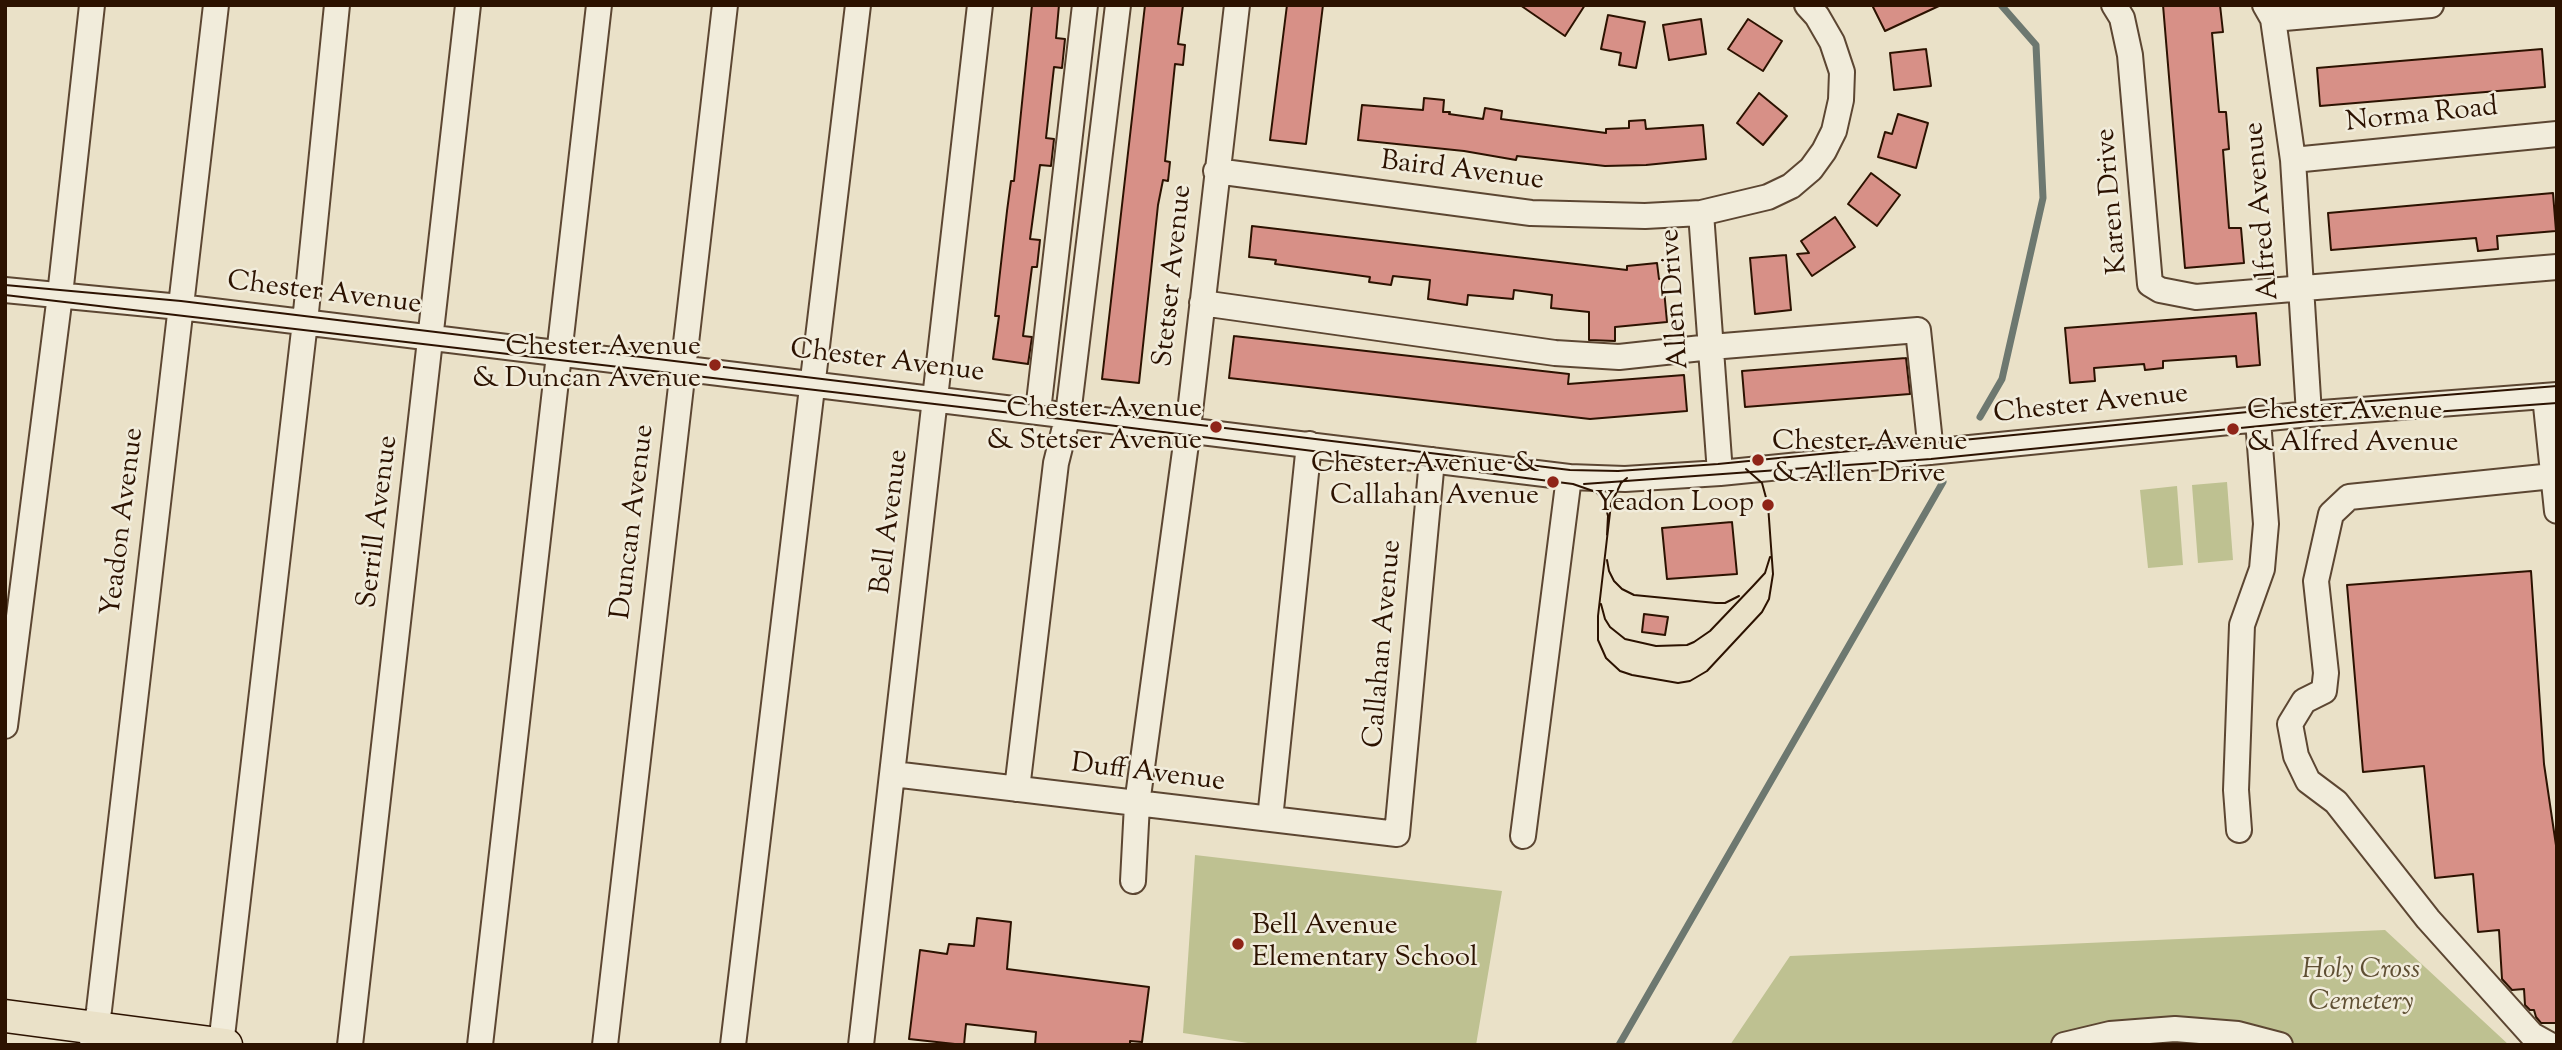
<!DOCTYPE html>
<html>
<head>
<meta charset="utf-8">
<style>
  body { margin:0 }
  #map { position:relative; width:2562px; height:1050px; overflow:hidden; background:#eae1c8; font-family:"Sorts Mill Goudy",serif }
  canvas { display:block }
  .frame { position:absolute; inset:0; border:7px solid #2c1200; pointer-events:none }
</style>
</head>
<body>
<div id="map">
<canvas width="2562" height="1050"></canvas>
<div class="frame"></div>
</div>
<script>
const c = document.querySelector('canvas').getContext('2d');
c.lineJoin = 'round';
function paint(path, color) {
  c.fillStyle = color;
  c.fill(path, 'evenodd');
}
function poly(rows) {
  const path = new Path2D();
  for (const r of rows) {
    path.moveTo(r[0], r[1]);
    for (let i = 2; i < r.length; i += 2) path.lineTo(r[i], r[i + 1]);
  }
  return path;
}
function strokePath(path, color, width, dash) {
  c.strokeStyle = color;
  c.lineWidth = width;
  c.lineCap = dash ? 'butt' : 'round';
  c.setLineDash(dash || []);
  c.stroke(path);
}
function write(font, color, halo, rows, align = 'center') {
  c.font = font + ' "Sorts Mill Goudy",serif';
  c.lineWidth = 5;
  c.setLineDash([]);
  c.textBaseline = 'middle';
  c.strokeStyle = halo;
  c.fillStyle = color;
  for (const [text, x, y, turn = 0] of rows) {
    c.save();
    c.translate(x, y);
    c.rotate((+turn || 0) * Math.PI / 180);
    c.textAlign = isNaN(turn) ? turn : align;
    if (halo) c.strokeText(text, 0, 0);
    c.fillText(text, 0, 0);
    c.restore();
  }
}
const green = poly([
  [2227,482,2233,560,2198,563,2192,485],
  [2177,486,2183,565,2148,568,2140,490],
  [1195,855,1502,891,1476,1045,1261,1045,1183,1033],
  [2385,930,2509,1045,1730,1045,1790,956]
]);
const stream = poly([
  [1980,417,2002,379,2043,198,2036,45,2001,5],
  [1619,1045,1943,482]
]);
const building = poly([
  [1032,5,1059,5,1056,38,1065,39,1062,68,1054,67,1046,138,1054,139,1051,166,1040,165,1030,239,1040,240,1037,267,1032,267,1023,336,1032,337,1028,364,993,359,999,316,995,316,1007,211,1011,181,1014,181,1032,5],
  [1145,5,1183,5,1178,44,1185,45,1183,65,1175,64,1165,161,1170,162,1168,181,1163,180,1158,205,1139,383,1102,379,1145,5],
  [1287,5,1323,5,1306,144,1270,140,1287,5],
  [1520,5,1585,5,1565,36,1520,5],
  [1872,5,1941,5,1885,31,1872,5],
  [2163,5,2220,5,2223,32,2212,33,2219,112,2226,112,2229,149,2223,150,2229,228,2241,228,2244,263,2185,268,2163,5],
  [1608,15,1645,22,1636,68,1619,65,1621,53,1601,49,1608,15],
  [1701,19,1706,54,1669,60,1663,25,1701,19],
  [1748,19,1782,41,1763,71,1728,49,1748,19],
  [1926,49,1931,86,1894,90,1890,53,1926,49],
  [2542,49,2545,87,2320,106,2317,68,2542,49],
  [1759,93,1787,116,1763,145,1737,123,1759,93],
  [1424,98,1444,100,1443,112,1450,112,1449,114,1483,119,1485,108,1502,111,1501,119,1606,133,1606,129,1629,128,1629,121,1645,120,1646,129,1703,125,1706,159,1646,165,1605,166,1517,156,1516,160,1464,151,1358,140,1362,105,1423,110,1424,98],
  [1898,114,1928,123,1916,168,1878,157,1885,132,1892,134,1898,114],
  [1871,173,1900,195,1877,226,1848,204,1871,173],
  [2553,193,2556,231,2497,236,2498,249,2478,251,2476,238,2331,250,2328,213,2553,193],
  [1835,217,1855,247,1812,276,1797,254,1809,253,1801,241,1835,217],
  [1252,226,1627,270,1627,266,1657,263,1659,279,1663,279,1667,322,1615,327,1615,341,1589,340,1589,312,1551,308,1552,295,1514,290,1513,299,1468,295,1467,305,1428,299,1430,280,1393,276,1391,285,1369,282,1370,277,1275,264,1276,260,1249,257,1252,226],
  [1786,255,1791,310,1755,314,1750,258,1786,255],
  [2256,313,2260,365,2237,367,2236,356,2163,361,2163,368,2145,370,2144,364,2094,368,2095,381,2070,383,2065,328,2256,313],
  [1234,336,1569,374,1568,384,1684,375,1687,411,1590,419,1229,378,1234,336],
  [1906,358,1910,394,1745,407,1742,371,1906,358],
  [1732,522,1737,574,1667,579,1662,528,1732,522],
  [2531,571,2544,764,2557,852,2557,1023,2541,1023,2536,1017,2534,1010,2530,1010,2525,1005,2524,989,2512,990,2502,979,2499,930,2478,932,2473,874,2435,878,2424,766,2363,772,2347,585,2531,571],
  [1644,614,1668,617,1665,635,1642,632,1644,614],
  [977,918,1011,922,1007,969,1149,987,1142,1042,1130,1041,1130,1045,1035,1045,1036,1032,966,1024,964,1045,909,1039,920,950,947,954,949,944,974,946,977,918]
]);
const minor = poly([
  [2114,5,2122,18,2130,55,2150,284,2160,290,2196,297,2557,267],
  [2265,5,2273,19,2293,160,2309,414],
  [2273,19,2431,5],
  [2293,160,2557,134],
  [1216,171,1531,213,1645,216,1701,213,1768,197,1791,186,1811,169,1824,151,1834,131,1841,100,1842,72,1832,42,1817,16,1807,5],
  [1701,213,1720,473],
  [5,290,180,307,1569,477,1625,479,1720,473,2309,414,2557,395],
  [1202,303,1555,353,1619,357,1711,347,1918,330,1931,452],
  [2545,396,2557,511],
  [1038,411,1085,5],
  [5,726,60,295,92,5],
  [893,774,1397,834,1432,460],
  [1017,789,1056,463,1068,415,1118,5],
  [1270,819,1309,444],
  [2239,830,2236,790,2242,625,2262,569,2266,524,2258,420],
  [1523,836,1569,477],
  [1133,881,1137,804,1188,429,1237,5],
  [92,1045,99,1010,216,5],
  [221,1045,305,322,337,5],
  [350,1045,468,5],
  [480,1045,599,5],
  [605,1045,725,5],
  [733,1045,858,5],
  [861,1045,980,5],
  [2064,1045,2110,1034,2175,1029,2238,1034,2280,1045],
  [2550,1045,2532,1035,2428,919,2336,802,2308,781,2296,756,2290,724,2304,701,2324,691,2326,673,2316,581,2331,514,2349,497,2553,476]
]);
const major = poly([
  [5,1016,226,1045]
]);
const tram = poly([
  [5,285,181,301,1570,470,1618,471,1718,464,2309,406,2557,386],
  [5,295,1037,416,1573,484,1596,492,1604,500,1608,516,1607,535],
  [1627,478,1621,483,1611,504,1598,616,1598,640,1606,658,1620,671,1632,675,1678,683,1690,681,1707,671,1762,612,1769,599,1773,574,1768,505,1762,483,1746,469],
  [1584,484,1931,459,2310,421,2557,403],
  [1607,560,1609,571,1614,581,1622,589,1634,595,1716,603,1725,603,1739,596],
  [1601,604,1605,619,1610,627,1625,639,1656,646,1687,645,1694,642,1710,631,1753,586,1765,573,1770,557]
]);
const markers = [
  [715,365,7,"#8f2418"],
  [1216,427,7,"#8f2418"],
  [2233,429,7,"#8f2418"],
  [1758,460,7,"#8f2418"],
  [1553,482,7,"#8f2418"],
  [1768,505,7,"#8f2418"],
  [1238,944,7,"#8f2418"]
];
const streetNames = [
  ["Norma Road",2422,117,-6],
  ["Baird Avenue",1462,173,7],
  ["Karen Drive",2114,201,-95],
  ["Alfred Avenue",2264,211,-95],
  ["Stetser Avenue",1175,276,-84],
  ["Chester Avenue",324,295,7],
  ["Allen Drive",1677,299,-94],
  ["Chester Avenue",887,363,7],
  ["Chester Avenue",2091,406,-6],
  ["Yeadon Avenue",125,522,-83],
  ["Serrill Avenue",380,522,-83],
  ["Duncan Avenue",635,522,-83],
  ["Bell Avenue",892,522,-83],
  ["Callahan Avenue",1385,644,-85],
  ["Duff Avenue",1148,775,7]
];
const poiNames = [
  ["Chester Avenue",701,349],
  ["& Duncan Avenue",701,381],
  ["Chester Avenue",1202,411],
  ["& Stetser Avenue",1202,443],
  ["Chester Avenue",2247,413,"left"],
  ["& Alfred Avenue",2247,445,"left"],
  ["Chester Avenue",1772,444,"left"],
  ["& Allen Drive",1772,476,"left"],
  ["Chester Avenue &",1539,466],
  ["Callahan Avenue",1539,498],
  ["Yeadon Loop",1754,505],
  ["Bell Avenue",1252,928,"left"],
  ["Elementary School",1252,960,"left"]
];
const parkNames = [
  ["Holy Cross",2361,972],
  ["Cemetery",2361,1004]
];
paint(green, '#bec191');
strokePath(stream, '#6d7870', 7);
paint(building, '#d79087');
strokePath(building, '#2c1200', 2);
strokePath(minor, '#5c4632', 28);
strokePath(major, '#2c1200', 35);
strokePath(minor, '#f1ecdb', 24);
strokePath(major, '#eae1c8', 32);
strokePath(tram, '#2c1200', 2);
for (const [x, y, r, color] of markers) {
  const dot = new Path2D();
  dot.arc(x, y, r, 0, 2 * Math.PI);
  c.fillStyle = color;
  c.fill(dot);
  strokePath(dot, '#f1ecdb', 2.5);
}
write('28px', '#2c1200', '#f1ecdb', streetNames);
write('28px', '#2c1200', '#f1ecdb', poiNames, 'right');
write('italic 28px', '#5f4f33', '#f1ecdb', parkNames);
</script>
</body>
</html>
